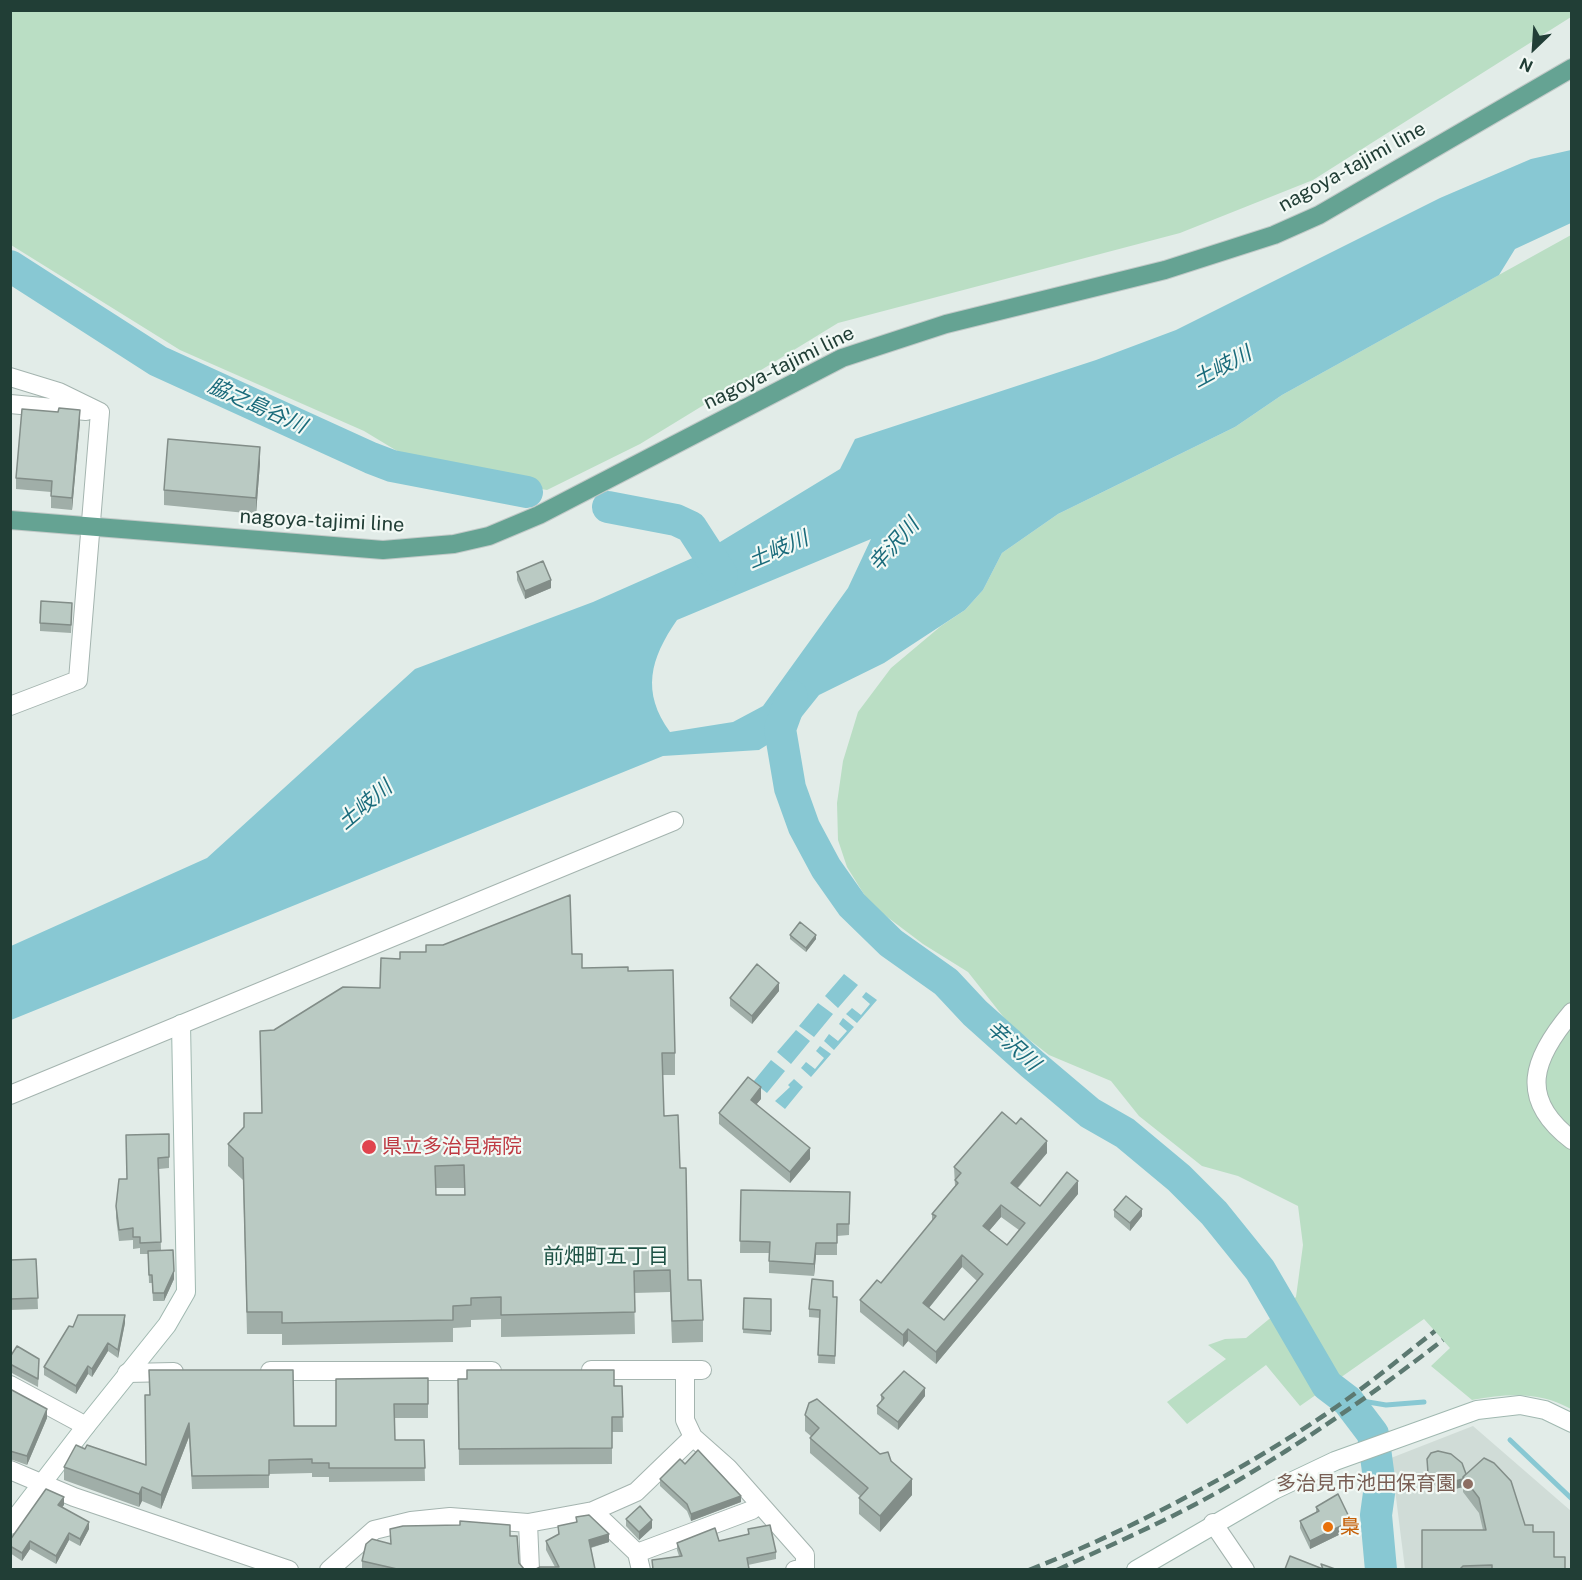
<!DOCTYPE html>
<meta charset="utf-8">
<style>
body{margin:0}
#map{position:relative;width:1582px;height:1580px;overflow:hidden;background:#e2ece8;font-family:"Public Sans",sans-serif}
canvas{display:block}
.frame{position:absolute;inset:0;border:12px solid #213e36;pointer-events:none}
.north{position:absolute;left:1504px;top:18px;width:60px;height:60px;-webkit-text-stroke:4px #f2f9f5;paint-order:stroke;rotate:205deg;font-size:16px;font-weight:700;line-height:24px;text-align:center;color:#213e36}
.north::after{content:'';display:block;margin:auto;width:21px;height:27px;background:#213e36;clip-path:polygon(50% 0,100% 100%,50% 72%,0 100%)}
</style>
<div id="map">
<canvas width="1582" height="1580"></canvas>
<div class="frame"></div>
<div class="north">N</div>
</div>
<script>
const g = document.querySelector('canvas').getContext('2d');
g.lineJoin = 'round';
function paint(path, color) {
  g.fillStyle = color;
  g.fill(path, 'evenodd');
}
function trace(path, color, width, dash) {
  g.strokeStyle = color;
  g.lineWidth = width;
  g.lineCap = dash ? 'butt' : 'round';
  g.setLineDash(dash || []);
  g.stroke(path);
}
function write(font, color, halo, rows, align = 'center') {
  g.font = font + ' "Public Sans","Noto Sans JP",sans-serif';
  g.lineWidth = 4.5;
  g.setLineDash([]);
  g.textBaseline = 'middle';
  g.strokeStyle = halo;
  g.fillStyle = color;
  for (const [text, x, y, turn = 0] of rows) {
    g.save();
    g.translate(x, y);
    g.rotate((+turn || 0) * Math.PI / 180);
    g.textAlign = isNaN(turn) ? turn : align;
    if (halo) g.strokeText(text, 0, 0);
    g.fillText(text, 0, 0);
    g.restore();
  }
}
const built = new Path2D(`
 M1473 1426 1571 1511V1569H1405L1391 1458Z`);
const green = new Path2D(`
 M1571 10V17L1313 180 1180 233 838 323 640 444 547 490 427 469 364 431 180 350 11 245V11Z
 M1571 235V1409C1538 1391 1508 1394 1472 1400L1431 1366 1450 1348 1424 1319 1300 1406 1266 1365 1187 1424 1167 1402 1226 1359 1208 1345 1225 1339 1246 1338 1296 1297 1303 1245 1298 1206 1238 1176 1202 1166 1139 1116 1111 1081 1049 1055 1009 1024 968 972 923 944 870 904 847 867 838 840 837 803 843 761 858 712 891 668 941 626 965 610 983 590 1002 553 1058 514 1235 427 1282 395Z`);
const water = new Path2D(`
 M1571 150V223L1515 249 1499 275 1282 395 1235 427 1058 514 1002 553 983 590 965 610 884 663 819 695 791 730 759 750 663 756 11 1020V946L207 858 415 669 593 602 697 556 840 469 855 439 1096 360 1176 330 1440 198 1531 159ZM871 539 848 588 763 706 733 722 670 732C641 692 650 659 677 620Z
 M844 974 858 985 838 1008 825 996Z
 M866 992 877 1000 857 1023 846 1014 852 1008 861 1015 870 1004 862 997Z
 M818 1003 833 1014 814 1037 799 1026Z
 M843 1018 854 1027 834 1050 824 1041 829 1034 838 1041 847 1031 839 1024Z
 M796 1030 810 1041 791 1064 777 1052Z
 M820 1046 831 1054 811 1077 801 1068 806 1062 815 1069 824 1058 816 1051Z
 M771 1060 785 1071 767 1093 753 1082Z
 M794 1079 803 1087 785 1109 775 1101 790 1087 788 1085Z`);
const stream = new Path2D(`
 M1348 1401 1356 1400 1386 1405 1424 1402
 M1510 1440 1572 1499`);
const river = new Path2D(`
 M10 266 158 361 371 458 392 466 527 492
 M608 507 676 520 691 527 722 575
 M792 696 780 729 790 788 804 827 826 868 852 905 891 943 946 982 975 1013 1032 1064 1090 1113 1125 1133 1179 1178 1214 1213 1260 1270 1327 1385 1348 1401 1373 1434 1380 1486 1376 1515 1381 1570`);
const street = new Path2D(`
 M10 377 59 392 100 412
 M10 404 86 411
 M10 706 78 680 100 412
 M1572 1012C1533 1058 1517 1098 1572 1140
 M10 1095 674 821
 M591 1370H702
 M685 1370V1420L693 1437 728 1468 805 1555V1568L795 1570
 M270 1371H492
 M127 1373 174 1372
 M10 1385 86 1426
 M10 1470 74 1497 289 1570
 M593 1511 637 1553 641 1570
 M528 1523 530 1570
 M1213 1523 1245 1570
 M637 1553 752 1510 759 1503
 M329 1570 374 1530 411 1521 450 1517 528 1523 593 1511 636 1492 693 1437`);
const secondary = new Path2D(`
 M10 1525 86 1426 167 1325 186 1292 181 1024
 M1136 1570 1274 1490 1335 1461 1477 1410 1520 1405 1545 1410 1572 1423`);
const primary = new Path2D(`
 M10 520 383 550 454 544 489 536 539 515 842 358 946 324 1165 270 1274 235 1319 215 1572 68`);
const rail = new Path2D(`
 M1029 1570C1126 1532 1236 1474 1323 1416 1362 1390 1398 1360 1435 1331
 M1057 1570C1113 1544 1171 1519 1225 1488 1301 1444 1373 1394 1443 1340`);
const wall = new Path2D(`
 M80 422 72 510 51 508V492L16 489V478Z
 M260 463 256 514 164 505V490Z
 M517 572 551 588 525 599 517 580Z
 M72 611 71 633 40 631V623Z
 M790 935 816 939 806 952 790 939Z
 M572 954 582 968 628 971 675 1053V1075H663L664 1116 680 1168 688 1280 703 1320V1342L672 1343 670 1292 634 1293 635 1334 501 1337V1319L471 1320V1327L453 1328V1342L282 1345V1334H247L243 1180 228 1166V1144L262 1113 260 1031 274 1030 380 988 400 959ZM436 1188H464V1195H436Z
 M779 991 752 1024 730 1006V998Z
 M761 1099 756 1104 810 1159 790 1183 719 1124V1113Z
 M169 1134V1168L159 1169 161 1250 174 1279 164 1301H153L152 1283H149L148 1254H140V1248L133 1249V1240L119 1241 116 1218V1206L126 1179Z
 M1047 1153 1018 1188 1040 1206 1078 1194 936 1364 908 1341 903 1347 860 1312V1300L881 1283 932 1221V1214L955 1186 954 1167ZM1001 1217 1019 1230 1007 1245 989 1231ZM962 1267 977 1281 944 1320 929 1308Z
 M741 1190 850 1192 849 1235 837 1236V1255H816L814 1276 769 1273V1253H740Z
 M1114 1210 1142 1216 1130 1231 1114 1217Z
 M36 1259 38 1309 10 1310V1260Z
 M833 1297H837L835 1364 818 1363 820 1318 809 1317V1309Z
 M744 1298 771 1299V1335L743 1333Z
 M125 1323 118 1358 108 1351 92 1377 88 1374 76 1394 44 1375V1367L73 1327Z
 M10 1357 39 1367 38 1387 10 1372Z
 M428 1378V1418H394L395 1440H424L425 1481 329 1482V1477H312V1473L269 1474V1488L192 1489 189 1437 161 1509 142 1501 139 1507 64 1480V1467L85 1449 146 1465 145 1395 294 1426H336Z
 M458 1379 622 1386 623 1432H612V1464L459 1465Z
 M10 1389 47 1418 27 1465 10 1459Z
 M881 1395 925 1396 898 1430 877 1414V1406L881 1401Z
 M805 1415 880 1454 891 1461 912 1495 880 1532 859 1514V1498L860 1496 810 1453V1438L812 1437 805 1431Z
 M1427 1459 1466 1474 1533 1532 1565 1569H1422L1483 1530 1479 1513 1463 1492V1487L1451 1490 1437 1487 1428 1480Z
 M685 1464 741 1502 691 1521 687 1511 660 1486V1479Z
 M64 1505 62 1507 89 1529 80 1546 69 1540 56 1564 30 1549 22 1561 10 1553V1540Z
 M1316 1507 1351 1529 1310 1549 1300 1528V1521L1316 1513Z
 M576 1517 609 1542 591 1548 595 1569 555 1567 546 1550V1541L558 1535V1526L576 1523Z
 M626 1519 652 1528 639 1540 626 1526Z
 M748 1529 776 1552V1559L748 1565 749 1569H652V1560L679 1556 677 1550V1543L719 1541 748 1534Z
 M510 1536 519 1563 524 1569H362V1561L390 1544Z`);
const shadedWall = new Path2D(`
 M80 410V422L72 510V498Z
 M260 447V463L256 514V498Z
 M551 580V588L525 599V591Z
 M816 935V939L806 952V948Z
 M779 983V991L752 1024V1016Z
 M761 1087V1099L751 1111V1100Z
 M1047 1141V1153L1011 1195V1183Z
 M810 1148V1159L790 1183V1172Z
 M1078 1181V1194L936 1364V1352Z
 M1001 1205V1217L983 1238V1226Z
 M1142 1209V1216L1130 1231V1223Z
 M816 1243V1255L814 1276V1264Z
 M962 1255V1267L923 1315V1303Z
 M174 1271V1279L164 1301V1293Z
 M125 1315V1323L118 1358V1350Z
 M908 1329V1341L903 1347V1335Z
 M108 1343V1351L92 1377V1369Z
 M88 1366V1374L76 1394V1386Z
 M925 1388V1396L898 1430V1422Z
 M47 1409V1418L27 1465V1456Z
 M189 1423V1437L161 1509V1495Z
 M912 1479V1495L880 1532V1516Z
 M1463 1479V1487L1451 1490V1482Z
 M142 1487V1501L139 1507V1494Z
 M741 1496V1502L691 1521V1514Z
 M64 1497V1505L58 1512V1505Z
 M652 1520V1528L639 1540V1532Z
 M1351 1521V1529L1310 1549V1541Z
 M89 1522V1529L80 1546V1539Z
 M69 1533V1540L56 1564V1556Z
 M609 1534V1542L589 1548V1540Z
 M30 1541V1549L22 1561V1553Z`);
const building = new Path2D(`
 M59 408 80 410 72 498 51 496 52 481 16 478 22 409 58 412Z
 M168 439 260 447 256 498 164 490Z
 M543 561 551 580 525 591 517 572Z
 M41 601 72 603 71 625 40 623Z
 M570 895 572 954H582V968L628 967V971L673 970 675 1053H662L664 1116 678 1115 680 1168H686L688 1280H701L703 1320 672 1321 670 1270 634 1271 635 1312 501 1315V1297L471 1298V1305L453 1306V1320L282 1323V1312H247L243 1158 228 1144 244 1127V1113H262L260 1031 274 1030 343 987 380 988 381 958 400 959V952H426V945H443ZM464 1165 465 1195H436L435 1166Z
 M800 922 816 935 806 948 790 935Z
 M757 964 779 983 752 1016 730 998Z
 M748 1077 761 1087 751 1100 810 1148 790 1172 719 1113Z
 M1002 1112 1016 1124 1021 1118 1047 1141 1011 1183 1040 1206 1067 1172 1078 1181 936 1352 908 1329 903 1335 860 1300 877 1280 881 1283 936 1216 932 1214 958 1183 955 1180 961 1173 954 1167ZM1001 1205 1025 1223 1007 1245 983 1226ZM962 1255 983 1274 944 1320 923 1303Z
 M169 1134V1157L158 1158 161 1242 140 1243V1237H133V1228L119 1230 116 1206 119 1179H127L126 1135Z
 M741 1190 850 1192 849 1224H837V1243H816L814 1264 769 1261 770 1242 740 1241Z
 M1126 1196 1142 1209 1130 1223 1114 1210Z
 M173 1250 174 1271 164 1293H153L152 1275H149L148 1251Z
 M36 1259 38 1298 10 1299V1260Z
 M812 1279 833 1281V1297H837L835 1356 818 1355 820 1310 809 1309Z
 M744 1298 771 1299V1331L743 1329Z
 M78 1315H125L118 1350 108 1343 92 1369 88 1366 76 1386 44 1367 69 1326 73 1327Z
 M17 1346 39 1359 38 1379 10 1364V1357Z
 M149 1370H293L294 1426H336V1379L428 1378V1404H394L395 1440H424L425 1468H329V1463H312V1459L269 1460V1475L192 1476 189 1423 161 1495 142 1487 139 1494 64 1467 76 1445 85 1449 87 1445 146 1465 145 1395H150Z
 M467 1370H614V1386H622L623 1417H612V1448L459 1449 458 1379H467Z
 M904 1371 925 1388 898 1422 877 1406 884 1398 881 1395Z
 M10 1389 47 1409 27 1456 10 1451Z
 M817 1399 880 1454 888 1452 891 1461 912 1479 880 1516 859 1498 868 1488 810 1438 819 1428 805 1415 809 1403Z
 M698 1450 741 1496 691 1514 687 1504 660 1479 680 1459 685 1464Z
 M1438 1451 1451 1454 1462 1463 1466 1474 1463 1477V1479L1451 1482 1437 1479 1428 1473 1427 1459 1431 1453Z
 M1484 1458 1494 1463 1511 1481 1525 1525H1533V1532H1554V1557H1565V1569H1492V1565L1463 1566 1460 1569H1422V1530H1486L1479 1498 1463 1477Z
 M46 1489 64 1497 58 1505 89 1522 80 1539 69 1533 56 1556 30 1541 22 1553 10 1546V1540Z
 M1338 1494 1351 1521 1310 1541 1300 1521 1319 1511 1316 1507Z
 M640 1506 652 1520 639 1532 626 1519Z
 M589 1515 609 1534 589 1540 595 1569H536L540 1567H559L546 1541 559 1534 558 1526 577 1522 576 1517Z
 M460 1521 510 1525V1536H517L519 1563 524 1569H397L362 1561 366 1544 372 1539 391 1544 390 1529 403 1526 460 1525Z
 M770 1525 776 1552 747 1558 749 1569H653L652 1560 682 1556 677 1543 715 1528 719 1541 749 1534 748 1529Z
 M1290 1556 1323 1569 1321 1564 1335 1569H1285Z`);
const markers = [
 [369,1147,8,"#e0444e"],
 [1468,1484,6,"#8d6e63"],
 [1328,1527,6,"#e8710a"]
];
const streetNames = [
 ["nagoya-tajimi line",1352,167,-29],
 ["nagoya-tajimi line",779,368,-26],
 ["nagoya-tajimi line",322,521,3]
];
const healthNames = [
 ["県立多治見病院",382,1147]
];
const educationNames = [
 ["多治見市池田保育園",1456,1484]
];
const foodNames = [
 ["梟",1340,1527]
];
const waterNames = [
 ["土岐川",1222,367,-28],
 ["脇之島谷川",257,406,24],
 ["辛沢川",894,545,-48],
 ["土岐川",778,550,-23],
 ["土岐川",365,805,-40],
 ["辛沢川",1013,1046,42]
];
const neighbourhoodNames = [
 ["前畑町五丁目",606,1257]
];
paint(built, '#d0dcd7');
paint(green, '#badec4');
paint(water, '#88c8d3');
trace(stream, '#88c8d3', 5);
trace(river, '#88c8d3', 32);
trace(street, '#a4b4af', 20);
trace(secondary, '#a0b8b0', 20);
trace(primary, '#c1c9c7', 20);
trace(street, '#fff', 18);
trace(secondary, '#fff', 18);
trace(primary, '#65a393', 18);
trace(rail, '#5c7971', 4.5, [12, 6]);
paint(wall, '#a0aea8');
paint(shadedWall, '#828d88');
paint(building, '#bacac3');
trace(building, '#828d88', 1.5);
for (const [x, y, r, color] of markers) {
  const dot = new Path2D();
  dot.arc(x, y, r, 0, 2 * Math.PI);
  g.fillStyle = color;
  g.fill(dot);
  trace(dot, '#f2f9f5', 2);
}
write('20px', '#213e36', '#f2f9f5', streetNames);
write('20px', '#be3a42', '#f2f9f5', healthNames, 'left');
write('20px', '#785e54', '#f2f9f5', educationNames, 'right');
write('20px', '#c56008', '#f2f9f5', foodNames, 'left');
write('italic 21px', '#1a6b7b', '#f2f9f5', waterNames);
write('21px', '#1d5144', '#f2f9f5', neighbourhoodNames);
</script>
